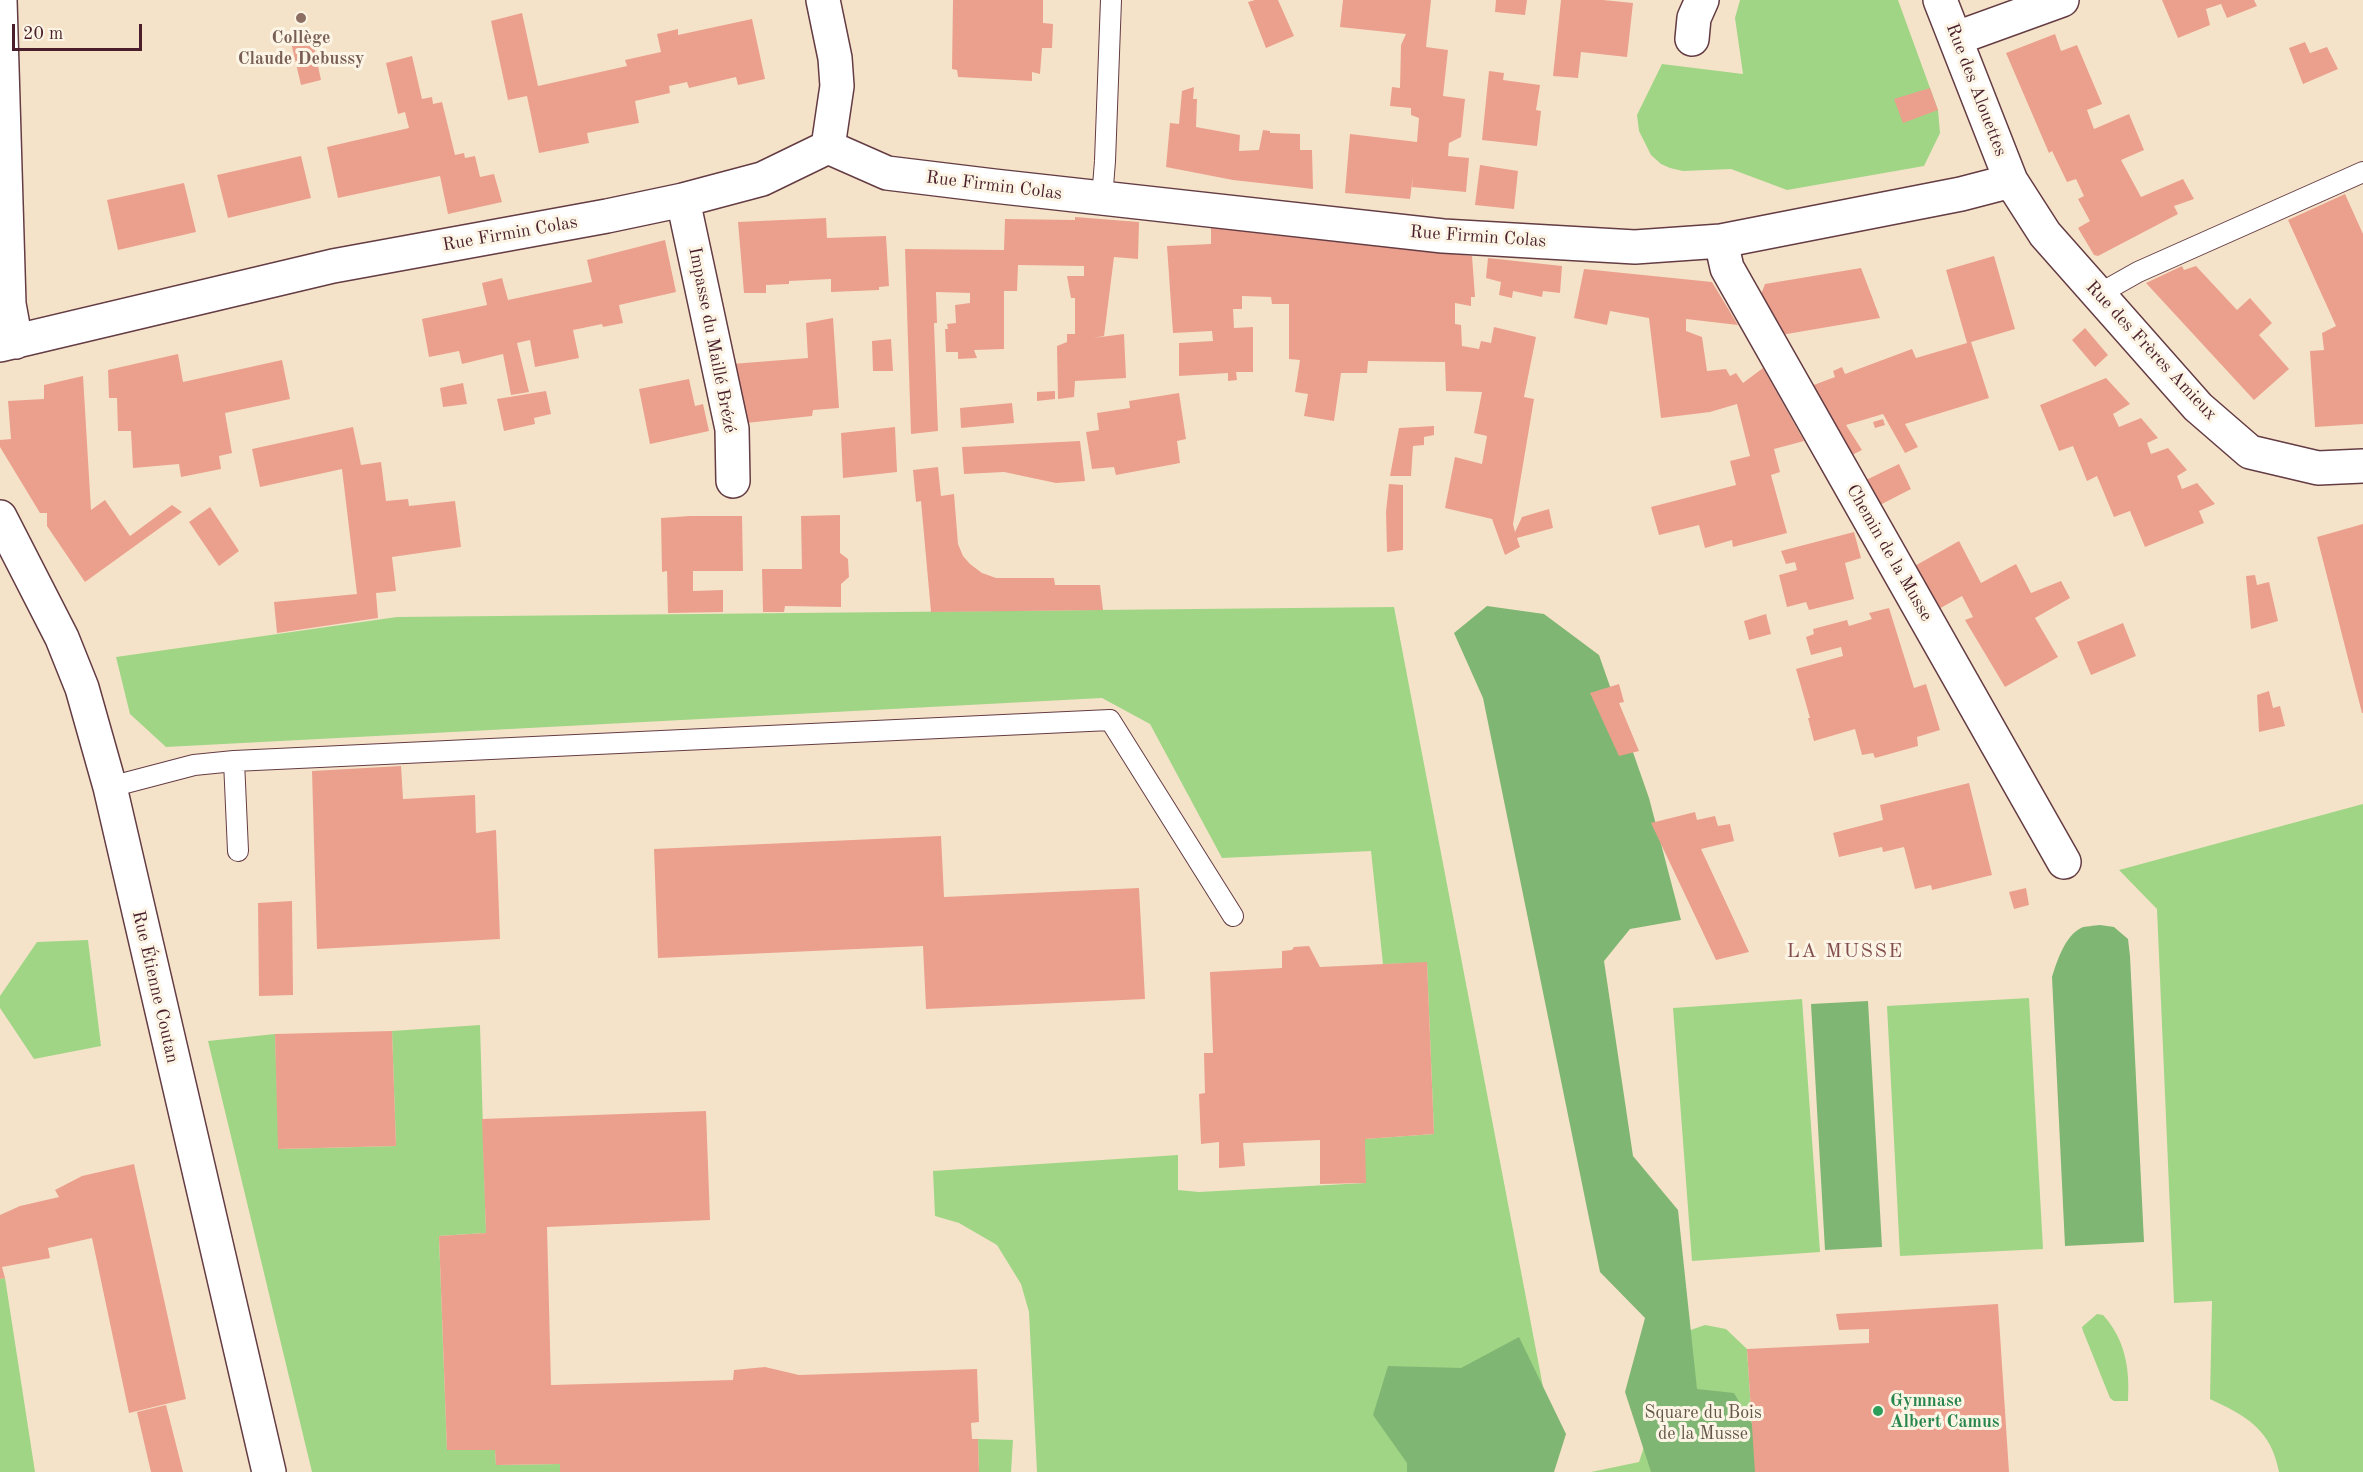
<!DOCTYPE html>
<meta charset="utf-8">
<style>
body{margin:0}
#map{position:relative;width:2363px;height:1472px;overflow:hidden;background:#f5e3c9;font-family:"Old Standard TT",serif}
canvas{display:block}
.scale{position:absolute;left:12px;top:24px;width:130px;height:27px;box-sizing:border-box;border:3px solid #4a1f2b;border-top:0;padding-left:8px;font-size:18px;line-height:21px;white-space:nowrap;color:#4a1f2b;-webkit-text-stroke:4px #fcf5e5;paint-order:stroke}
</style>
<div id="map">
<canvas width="2363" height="1472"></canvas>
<div class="scale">20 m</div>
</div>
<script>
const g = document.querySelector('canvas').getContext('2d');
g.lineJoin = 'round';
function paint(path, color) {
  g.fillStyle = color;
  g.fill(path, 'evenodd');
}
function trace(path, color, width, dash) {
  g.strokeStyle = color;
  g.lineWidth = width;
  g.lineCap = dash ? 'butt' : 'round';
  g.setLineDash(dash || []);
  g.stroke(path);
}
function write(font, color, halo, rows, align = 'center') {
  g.font = font + ' "Old Standard TT",serif';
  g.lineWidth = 6;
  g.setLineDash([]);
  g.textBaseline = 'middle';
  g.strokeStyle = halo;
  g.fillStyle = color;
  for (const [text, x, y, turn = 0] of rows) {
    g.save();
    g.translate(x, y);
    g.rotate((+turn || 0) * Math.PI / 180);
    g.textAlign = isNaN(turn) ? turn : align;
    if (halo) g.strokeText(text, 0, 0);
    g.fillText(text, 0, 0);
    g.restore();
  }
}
const green = new Path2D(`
 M1740 0H1898L1938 110 1940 133 1924 166 1787 190 1731 169 1683 171 1670 168 1661 164 1651 155 1639 131 1637 115 1662 64 1743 74 1735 18Z
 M1394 607 1553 1439 1434 1472H1037L1029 1312 1021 1284 997 1245 959 1223 935 1216 933 1171 1178 1155V1190L1199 1192 1365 1183V1139L1434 1134 1427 963 1383 964 1371 851 1222 858 1150 724 1102 698 166 747 130 714 116 657 397 617Z
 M2363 804V1472H2279C2271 1429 2246 1416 2210 1399L2212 1301 2174 1303 2157 909 2119 870Z
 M88 940 101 1046 34 1059 0 1008V996L37 942Z
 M2029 998 2043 1249 1900 1256 1887 1006Z
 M1802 999 1820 1252 1692 1261 1673 1008Z
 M480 1025 486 1233 439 1236 447 1450H495L496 1465 560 1464V1472H312L208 1041 275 1034 279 1149 396 1146 392 1031Z
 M5 1278 35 1472H0V1279Z
 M2097 1314 2103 1315C2125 1339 2130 1368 2128 1401H2114L2110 1398 2083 1331 2082 1327Z
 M1705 1325 1726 1329 1747 1349 1755 1472H1591L1639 1462 1682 1333Z
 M978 1439 1013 1440 1011 1472H979Z`);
const forest = new Path2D(`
 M1487 606 1544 614 1599 655 1649 798 1681 920 1630 929 1604 961 1633 1156 1678 1210 1697 1389 1734 1393 1764 1444 1758 1472H1651L1625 1392 1645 1318 1600 1272 1483 698 1454 633Z
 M2100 925 2114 927 2128 939 2130 956 2144 1242 2065 1246 2052 977C2057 961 2065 936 2081 928 2085 926 2094 926 2100 925Z
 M1868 1001 1882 1247 1825 1250 1811 1004Z
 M1519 1337 1566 1434 1554 1472H1407V1463L1373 1415 1388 1366 1461 1368Z`);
const building = new Path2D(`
 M953 0H1043V23L1053 24 1052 48H1042L1040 74 1032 72V81L958 77 957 70 952 69Z
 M1255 0H1278L1294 36 1266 48 1248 2Z
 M1343 0H1431L1426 47 1448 50 1443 96 1465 99 1461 137 1449 143 1448 156 1469 158 1466 192 1412 187 1413 176 1410 199 1345 193 1350 134 1417 142 1419 118 1411 115V108L1390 106 1392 87 1400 88 1401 45 1406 34 1340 27Z
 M1496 0H1527L1525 15 1495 12Z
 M1561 0H1603L1633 3 1627 57 1581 52 1578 78 1553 76Z
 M2162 0H2254L2257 6 2227 18 2221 4 2206 9 2210 25 2178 38Z
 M522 13 538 86 627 66 625 60 661 52 657 34 678 29V35L752 19 765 79 738 85 736 77 689 88 687 82 669 86 670 93 635 101 639 123 587 133 589 143 539 153 527 96 508 100 491 21Z
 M311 33 321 80 301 85 290 38Z
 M2055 34 2061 51 2077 45 2102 104 2087 110 2094 129 2129 114 2144 150 2121 160 2141 197 2183 179 2194 199 2174 206 2178 214 2098 256 2094 255 2078 228 2090 221 2078 199 2084 196 2076 179 2067 182 2052 151 2049 153 2006 53Z
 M2305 42 2310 53 2327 47 2338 69 2303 84 2289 48Z
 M412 56 422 99 432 97 433 104 442 102 455 155 464 153 465 158 475 156 480 177 494 174 502 202 448 214 440 176 338 198 327 147 409 128 405 112 398 114 386 63Z
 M1489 71 1504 73 1503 80 1540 85 1536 110 1541 111 1537 146 1482 140Z
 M1194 87 1193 99H1197L1196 127 1240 135 1239 151 1259 150 1263 130 1270 131V133L1300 134V150H1312L1313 189 1233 180 1166 167 1170 123 1179 124 1182 91Z
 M1930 88 1938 110 1903 123 1894 99Z
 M301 156 311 198 228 218 217 175Z
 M1480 165 1518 171 1514 209 1475 205Z
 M184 183 196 232 118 250 107 200Z
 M2345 194 2363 234V424L2315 427 2310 351 2324 350 2322 333 2336 326 2288 220Z
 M1075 217 1139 222 1138 259 1114 257 1104 336 1093 338 1124 334 1126 378 1075 381 1074 397 1058 399 1057 346 1067 342V334H1075V298H1071L1067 276H1084V266L1018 265 1017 291H1004V349L974 350 977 358 958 359V352H946L945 329H948L947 324 956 323 955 305 970 303V293L936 292 937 323H934L938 431 911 434 905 249 1004 250 1005 219 1075 220Z
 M826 218 827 238 886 236 889 286 879 287V290L831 292V279L789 281V284L766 285V293H744L738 222Z
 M1211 227 1472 256 1475 297H1471V306L1455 303V324L1461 325 1462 346 1479 349 1481 341 1491 343 1494 327 1536 337 1524 397 1534 399 1513 524 1515 532 1522 517 1549 509 1553 528 1517 538 1520 547 1505 555 1492 519 1445 508 1455 457 1482 464 1487 436 1474 433 1482 392 1446 391 1445 362 1368 361 1367 373H1341L1334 421 1304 416 1308 394 1295 392 1300 360 1289 359V304H1272L1271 297 1242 296V309H1233L1234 328 1253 327V372H1236L1237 380 1228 381V373L1179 376V343L1213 341 1212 331 1173 333 1167 246 1211 244Z
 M665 240 676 292 619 305 623 323 603 327 602 324 573 330 579 358 535 367 530 340 517 343 529 392 511 395 503 354 462 364 459 351 429 357 422 319 487 305 482 283 502 278 508 300 592 282 587 260Z
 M1994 256 2015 329 1971 342 1989 398 1905 424 1918 447 1905 453 1883 414 1846 425 1862 450 1850 456 1811 386 1835 377 1833 371 1842 367 1845 374 1912 349 1916 358 1967 343 1946 270Z
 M1488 258 1562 266 1560 293 1543 291 1542 297 1513 291 1512 298 1499 295 1501 282 1486 278Z
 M2182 266 2184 270 2196 266 2237 310 2250 298 2272 323 2259 335 2289 369 2254 400 2146 283Z
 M1861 268 1880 318 1781 335 1760 297 1765 284Z
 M1584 269 1712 282 1738 325 1686 319V331L1702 337 1707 371 1726 369 1730 376 1736 373 1743 383 1763 368 1804 441 1774 449 1780 472 1771 475 1787 533 1733 547 1732 540 1705 548 1699 525 1659 535 1651 507 1736 485 1730 461 1750 456 1737 404 1710 412 1661 418 1649 318 1610 311 1607 325 1574 318Z
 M833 318 839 408 813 410 812 416 746 423 732 364 808 358 806 323Z
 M2085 328 2108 355 2095 367 2072 340Z
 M891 339 893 371H873L872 341Z
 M178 354 183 382 282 360 290 399 225 413 232 453 219 456 221 469 181 477 179 464 133 468 131 431H118L117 398H109L108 370Z
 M83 376 91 510 105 500 130 536 172 505 182 512 85 582 47 526V513H40L0 447V440L11 439 8 401 44 399V385Z
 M2106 378 2130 404 2113 414 2119 427 2141 418 2158 438 2147 443 2151 454 2168 448 2187 470 2177 476 2182 489 2197 483 2215 504 2199 511 2204 523 2145 547 2130 511 2114 517 2097 476 2087 481 2073 446 2059 451 2040 405Z
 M689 379 695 406 703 404 709 431 650 444 639 389Z
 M463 383 467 404 443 407 440 388Z
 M546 391 551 414 534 418 535 424 504 431 497 399Z
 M1055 391V399L1037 401V392Z
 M1179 393 1186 439 1177 441 1180 463 1116 475 1114 467 1092 469 1086 432 1099 430 1097 413 1130 408 1129 401Z
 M1012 403 1014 423 961 428 960 408Z
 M1883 419 1885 425 1875 428 1873 422Z
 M1434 426V435L1424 437V445L1413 446 1411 476H1390L1399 428Z
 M353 427 361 465 381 462 386 501 408 499 409 506 455 501 461 547 392 557 396 591 376 593 378 618 277 633 274 602 357 594 342 469 260 487 252 449Z
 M895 427 897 472 843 478 841 433Z
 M1080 441 1085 481 1056 483 1004 472 964 474 962 447Z
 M1899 464 1911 489 1878 506 1864 481Z
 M938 467 941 496 954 494 958 544 963 556 970 564 982 573 996 578H1054L1055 585H1100L1103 610 931 612 921 501 916 502 913 470Z
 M1389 484 1403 485V550L1387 552 1386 512Z
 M210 507 239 551 219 566 189 522Z
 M840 515V553L848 559 849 577 841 584V607L785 606 784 612H763L762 569H802L801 516Z
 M690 516H742L743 571H693V591L723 590V612L668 613 667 571 662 572 661 518Z
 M2363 524V713H2362L2317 537Z
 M1854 532 1861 558 1845 563 1854 599 1809 610 1806 602 1787 607 1779 575 1797 570 1795 562 1786 564 1781 551Z
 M1959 541 1981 583 2016 564 2031 593 2061 581 2070 598 2035 618 2058 657 2005 687 1965 620 1973 617 1962 596 1937 610 1913 567Z
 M2255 575 2257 585 2269 582 2278 621 2251 629 2246 576Z
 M1889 608 1914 688 1926 684 1940 730 1917 737 1918 746 1875 758 1873 753 1862 755 1855 729 1814 741 1808 718H1810L1796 669 1843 656 1841 647 1811 655 1806 637 1814 634 1813 629 1847 620 1849 626 1872 619 1869 613Z
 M1766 614 1771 634 1749 640 1744 621Z
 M2123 623 2136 656 2091 675 2077 642Z
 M1619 684 1624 702 1619 703 1639 751 1619 756 1590 693Z
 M2269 691 2273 708 2280 706 2285 726 2259 732 2257 695Z
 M401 766 403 799 475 795 476 833 496 830 500 939 317 949 312 771Z
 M1969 783 1992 875 1932 890 1931 885 1915 889 1904 847 1883 852 1882 847 1839 857 1833 833 1883 820 1880 805Z
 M1695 812 1697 820 1715 816 1718 826 1730 824 1734 841 1701 849 1749 952 1716 960 1651 823Z
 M941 836 944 897 1139 888 1145 999 926 1009 923 946 658 958 654 849Z
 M2026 888 2029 905 2014 909 2009 892Z
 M292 901 293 995 259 996 258 903Z
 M1309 946 1320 967 1427 962 1434 1134 1365 1139 1366 1183 1320 1184V1140L1243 1143 1245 1166 1219 1168V1142L1201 1144 1199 1094 1205 1093 1204 1053H1213L1210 972 1282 968V951L1292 950 1294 947Z
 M392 1031 396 1146 278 1149 275 1034Z
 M706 1111 710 1220 547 1227 551 1385 733 1380 734 1370 765 1367 799 1375 977 1369 979 1422 971 1423 972 1439H978L979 1472H560V1464L496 1465 495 1450H447L439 1236 486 1233 482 1119Z
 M134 1164 186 1399 129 1413 92 1238 48 1248 50 1258 2 1267 5 1278 0 1279V1215L20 1206 59 1197 55 1190 82 1176Z
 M1998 1304 2009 1472H1755L1747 1349 1869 1343V1329L1839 1330 1836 1314Z
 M166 1405 183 1472H151L137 1412Z`);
const lane = new Path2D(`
 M1102 199 1105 161 1111 0
 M2099 294 2138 272 2363 172
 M234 761 238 851
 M110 787 194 765 234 761 1110 720 1233 916`);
const street = new Path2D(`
 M0 0 9 304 16 342
 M823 0 835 58 837 86 828 147
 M1940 0 2011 181 2045 234 2198 407 2250 452 2318 468 2363 466
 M1957 38 2062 0
 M1692 39 1694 18 1702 0
 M683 200 732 429 733 481
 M1721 241 1727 268 2064 862
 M0 345 333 266 607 216 683 200 762 179 828 147 887 173 994 186 1443 236 1635 247 1721 241 1961 194 2011 181
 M0 517 62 638 82 688 110 787 269 1472`);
const markers = [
 [301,18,6,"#8d6e63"],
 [1878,1411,6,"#2e9e5b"]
];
const educationNames = [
 ["Collège",301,38],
 ["Claude Debussy",301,59]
];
const streetNames = [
 ["Rue des Alouettes",1976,90,69],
 ["Rue Firmin Colas",994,186,7],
 ["Rue Firmin Colas",510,234,-10],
 ["Rue Firmin Colas",1478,237,4],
 ["Impasse du Maillé Brézé",712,340,79],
 ["Rue des Frères Amieux",2151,351,47],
 ["Chemin de la Musse",1889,553,60],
 ["Rue Étienne Coutan",155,987,77]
];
const leisureNames = [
 ["Gymnase",1890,1401],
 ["Albert Camus",1890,1422]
];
const parkNames = [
 ["Square du Bois",1703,1413],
 ["de la Musse",1703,1434]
];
const neighbourhoodNames = [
 ["LA MUSSE",1845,952]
];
paint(green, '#a0d586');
paint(forest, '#80b673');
paint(building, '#eba08d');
trace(lane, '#643c43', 22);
trace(street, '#643c43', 36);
trace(lane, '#fff', 20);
trace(street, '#fff', 33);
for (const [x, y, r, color] of markers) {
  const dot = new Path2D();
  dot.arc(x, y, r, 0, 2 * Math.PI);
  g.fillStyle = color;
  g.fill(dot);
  trace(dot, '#fcf5e5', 2);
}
write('bold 18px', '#785e54', '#fcf5e5', educationNames);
write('18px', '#4a1f2b', '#fcf5e5', streetNames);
write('bold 18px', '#27864d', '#fcf5e5', leisureNames, 'left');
write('18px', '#645646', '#fcf5e5', parkNames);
g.letterSpacing = '1.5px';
write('20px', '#824c4d', '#fcf5e5', neighbourhoodNames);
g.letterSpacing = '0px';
</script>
